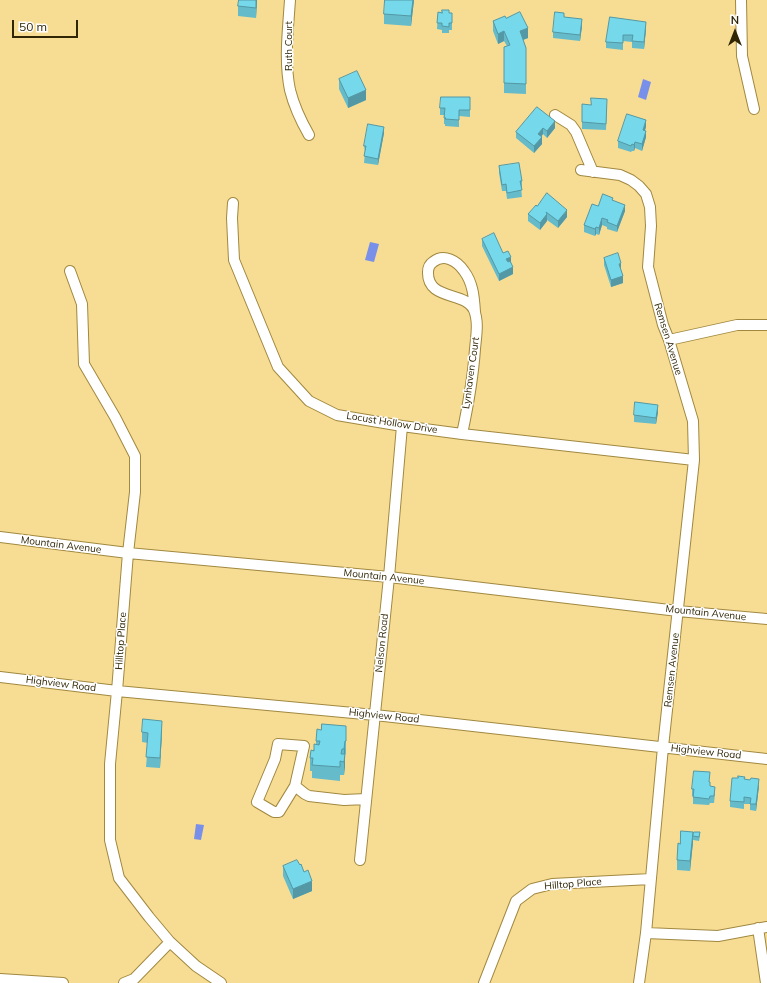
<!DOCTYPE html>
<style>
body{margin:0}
#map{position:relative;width:767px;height:983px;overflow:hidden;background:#f7dd94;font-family:Mulish,sans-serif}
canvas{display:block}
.north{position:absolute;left:715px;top:12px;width:40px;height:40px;-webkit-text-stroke:3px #fff;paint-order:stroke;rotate:0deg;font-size:11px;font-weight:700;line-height:16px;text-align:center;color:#302606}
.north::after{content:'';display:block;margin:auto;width:14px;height:18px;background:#302606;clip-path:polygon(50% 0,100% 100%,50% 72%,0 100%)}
.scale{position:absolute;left:12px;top:20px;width:66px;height:18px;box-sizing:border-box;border:2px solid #302606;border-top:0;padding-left:5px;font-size:12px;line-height:14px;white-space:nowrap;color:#302606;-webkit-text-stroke:3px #fff;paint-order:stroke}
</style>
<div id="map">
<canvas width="767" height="983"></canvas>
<div class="north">N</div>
<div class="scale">50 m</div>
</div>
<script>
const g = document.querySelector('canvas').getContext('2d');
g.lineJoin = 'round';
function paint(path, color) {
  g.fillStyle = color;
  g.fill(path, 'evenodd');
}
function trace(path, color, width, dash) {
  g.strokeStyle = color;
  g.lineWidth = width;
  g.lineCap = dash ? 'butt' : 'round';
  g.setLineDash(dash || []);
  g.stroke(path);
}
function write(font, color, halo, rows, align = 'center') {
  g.font = font + ' Mulish,sans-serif';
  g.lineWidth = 3;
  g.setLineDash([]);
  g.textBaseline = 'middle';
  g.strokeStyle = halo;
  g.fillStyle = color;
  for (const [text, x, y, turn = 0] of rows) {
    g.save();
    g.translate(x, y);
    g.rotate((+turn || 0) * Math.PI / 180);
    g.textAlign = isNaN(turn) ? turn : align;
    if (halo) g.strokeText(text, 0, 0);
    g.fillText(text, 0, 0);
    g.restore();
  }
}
const water = new Path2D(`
 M643 79 651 82 646 100 638 97Z
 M370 242 379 244 374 262 365 260Z
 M196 824 204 825 201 840 194 839Z`);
const minor = new Path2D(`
 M290 0C288 30 284 61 290 90 294 106 301 121 309 135
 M741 0 742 56 754 109
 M555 115 571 125 576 132 593 172
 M581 170 620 175 631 180 639 186 646 194 650 207 651 226 648 267 663 325 669 340 693 421 694 460 663 747 646 933 639 983
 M233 203 232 218 234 260 278 367 309 401 337 415 402 426 462 434 694 460
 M70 271 82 304 84 364 115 417 135 456V492L128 553 117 691 110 764V840L119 878 149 917 170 942 196 966 221 983
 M669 340 737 325H767
 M462 434C468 406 473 378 475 349 476 337 479 322 474 310 466 291 427 301 428 272 428 268 430 264 433 262 444 253 457 261 464 271 473 283 474 297 475 312
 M0 537 128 553 389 577 678 611 767 619
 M0 677 117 691 375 715 767 759
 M295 786 279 812H274L257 802 275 759 278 744 304 746 295 786 305 794 309 796 344 800 366 799
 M360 860 389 577 402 426
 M758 928 766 983
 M646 933 718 936 767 927
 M0 979 63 983
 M124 983 134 979 170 942
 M484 983 516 901 532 889 552 884 651 879`);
const wall = new Path2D(`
 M257 0 256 18 238 16V6Z
 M414 0 411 26 384 24V14Z
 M438 12 452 13V30H449V33H442V30L437 29Z
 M610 17 646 29 644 49 632 48V42L623 41V50L606 48V42Z
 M506 18 528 38 523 40 526 48V94L504 93V83L507 46 504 41 498 44 493 31V21Z
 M582 26 580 41 553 38V32Z
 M339 79 366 100 348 108 339 89Z
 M470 104V117L459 116V127L445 126V124H444V115H440V108Z
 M607 106 606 130 582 129V122Z
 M537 107 555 128 547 138 543 134 542 136V144L534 153 516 138V132Z
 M646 127 645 130 646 137 642 151 635 148 634 151H632L631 152 618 148V141Z
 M384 133 378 165 364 163 365 152 364 146Z
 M499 166 522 181V188H521L522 197 507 199 506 191H502L499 173Z
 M613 200 625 211 617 232 607 229V227L602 225 599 235 596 234 595 236 584 232V225L598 206Z
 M537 206 567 217 558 228 547 220V221L540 230 528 221V214Z
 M482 239 503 253 511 262 513 274 499 281 482 246Z
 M604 258 621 270 623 283 611 287 604 265Z
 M658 412 656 424 634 422V415Z
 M162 731 160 768 146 767 148 743 142 742V732Z
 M346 740V754H345V755L344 775H340V781L312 778V771H310V758L316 744V741Z
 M745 779 759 786 756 811 750 810V804H744V809L730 807V801Z
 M709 782 710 786 715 794 714 803H710L709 805 693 804V796H692V789Z
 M693 836H700L699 841 693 840Z
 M693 842 690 871 677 870V860Z
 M300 865 312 891 293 899 283 876V866Z`);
const shadedWall = new Path2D(`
 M256 0H257L256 18Z
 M413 0H414L411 26V16Z
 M582 19V26L580 41V35Z
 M646 22V29L644 49V42Z
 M528 28V38L520 41V31Z
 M504 31V41L498 44V34Z
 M366 90V100L348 108V98Z
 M646 120V127L643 136V130Z
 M555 121V128L547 138V131Z
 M384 127V133L378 165V159Z
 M543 128V134L538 140V134Z
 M646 131V137L642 151V144Z
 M542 137V144L534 153V146Z
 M635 142V148L634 151V145Z
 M625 205V211L617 232V226Z
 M567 210V217L558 228V221Z
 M547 214V221L540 230V223Z
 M602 218V225L599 235V228Z
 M596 227V234L595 236V229Z
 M511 257V264L506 266V259Z
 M621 263V270L619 264Z
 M513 267V274L499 281V274Z
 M623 276V283L611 287V280Z
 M658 405V412L656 424V418Z
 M162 721V731L160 768V758Z
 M345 741V767L344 775V749Z
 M759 779V786L756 811V804Z
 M693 832V842L690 871V861Z
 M312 881V891L293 899V889Z`);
const building = new Path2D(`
 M239 0H256V8L238 6Z
 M385 0H413L411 16 384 14Z
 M442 10H449V13H452V23H449V27L442 26V23H437L438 12 442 13Z
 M520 12 528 28 520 31 526 48V84L504 83V47L510 45 504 31 498 34 493 21 505 16 506 18Z
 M555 12 564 13V17L582 19 580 35 553 32Z
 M610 17 646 22 644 42 632 41 633 35H623V43L606 42Z
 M357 71 366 90 348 98 339 79Z
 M441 97H470V110H459V120L445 119 446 118H444L445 108H440Z
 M591 98 607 99 606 124 582 122V104L591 105Z
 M537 107 555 121 547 131 543 128 538 134 542 137 534 146 516 132Z
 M627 114 646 120 643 130 646 131 642 144 635 142 634 145 632 144 631 146 618 141Z
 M368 124 384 127 378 159 364 156 366 146H364Z
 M519 163 522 181H520L522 190 507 193 506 184 502 185 499 166Z
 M547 193 567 210 558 221 546 212 547 214 540 223 528 214 536 205 537 206Z
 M603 194 613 198 612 200 625 205 617 226 607 222 608 220 602 218 599 228 596 227 595 229 584 225 592 204 598 206Z
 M494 233 503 253 508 251 511 257 506 259 508 262 510 261 513 267 499 274 482 239Z
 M618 253 621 263 619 264 623 276 611 280 604 258Z
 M635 402 658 405 656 418 634 415Z
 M143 719 162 721 160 758 146 757 148 733 142 732Z
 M322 724 346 726V741H345L344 749H342L341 754H345L344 762 340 761V767L312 765 313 758H310L311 750 314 751V744L319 745 320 741H316L317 729 321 730Z
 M694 771 710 772 709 782H710V786L715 787 714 796H710L709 799 693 797 694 789H692Z
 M738 776 745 777 744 779 750 780 751 778 759 779 756 804H750L751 798 744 797V802L730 801 732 778H738Z
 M681 831 693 832 690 861 677 860 678 843 680 844Z
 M694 832H700L699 837 693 836Z
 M297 860 300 865 301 864 304 872 308 870 312 881 293 889 283 866Z`);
const streetNames = [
 ["Ruth Court",289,46,-90],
 ["Remsen Avenue",668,339,73],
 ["Lynhaven Court",471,373,-82],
 ["Locust Hollow Drive",392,423,9],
 ["Mountain Avenue",61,545,7],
 ["Mountain Avenue",384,577,6],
 ["Mountain Avenue",706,613,6],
 ["Hilltop Place",121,641,-86],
 ["Nelson Road",382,643,-84],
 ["Remsen Avenue",672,670,-84],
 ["Highview Road",61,684,7],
 ["Highview Road",384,716,6],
 ["Highview Road",706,752,6],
 ["Hilltop Place",573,884,-5]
];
paint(water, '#7890e9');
trace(minor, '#a18840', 12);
trace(minor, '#fff', 10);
paint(wall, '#65bbca');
paint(shadedWall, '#5398a4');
paint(building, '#76d9eb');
trace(building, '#5398a4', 1);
write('10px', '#302606', '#fff', streetNames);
</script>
